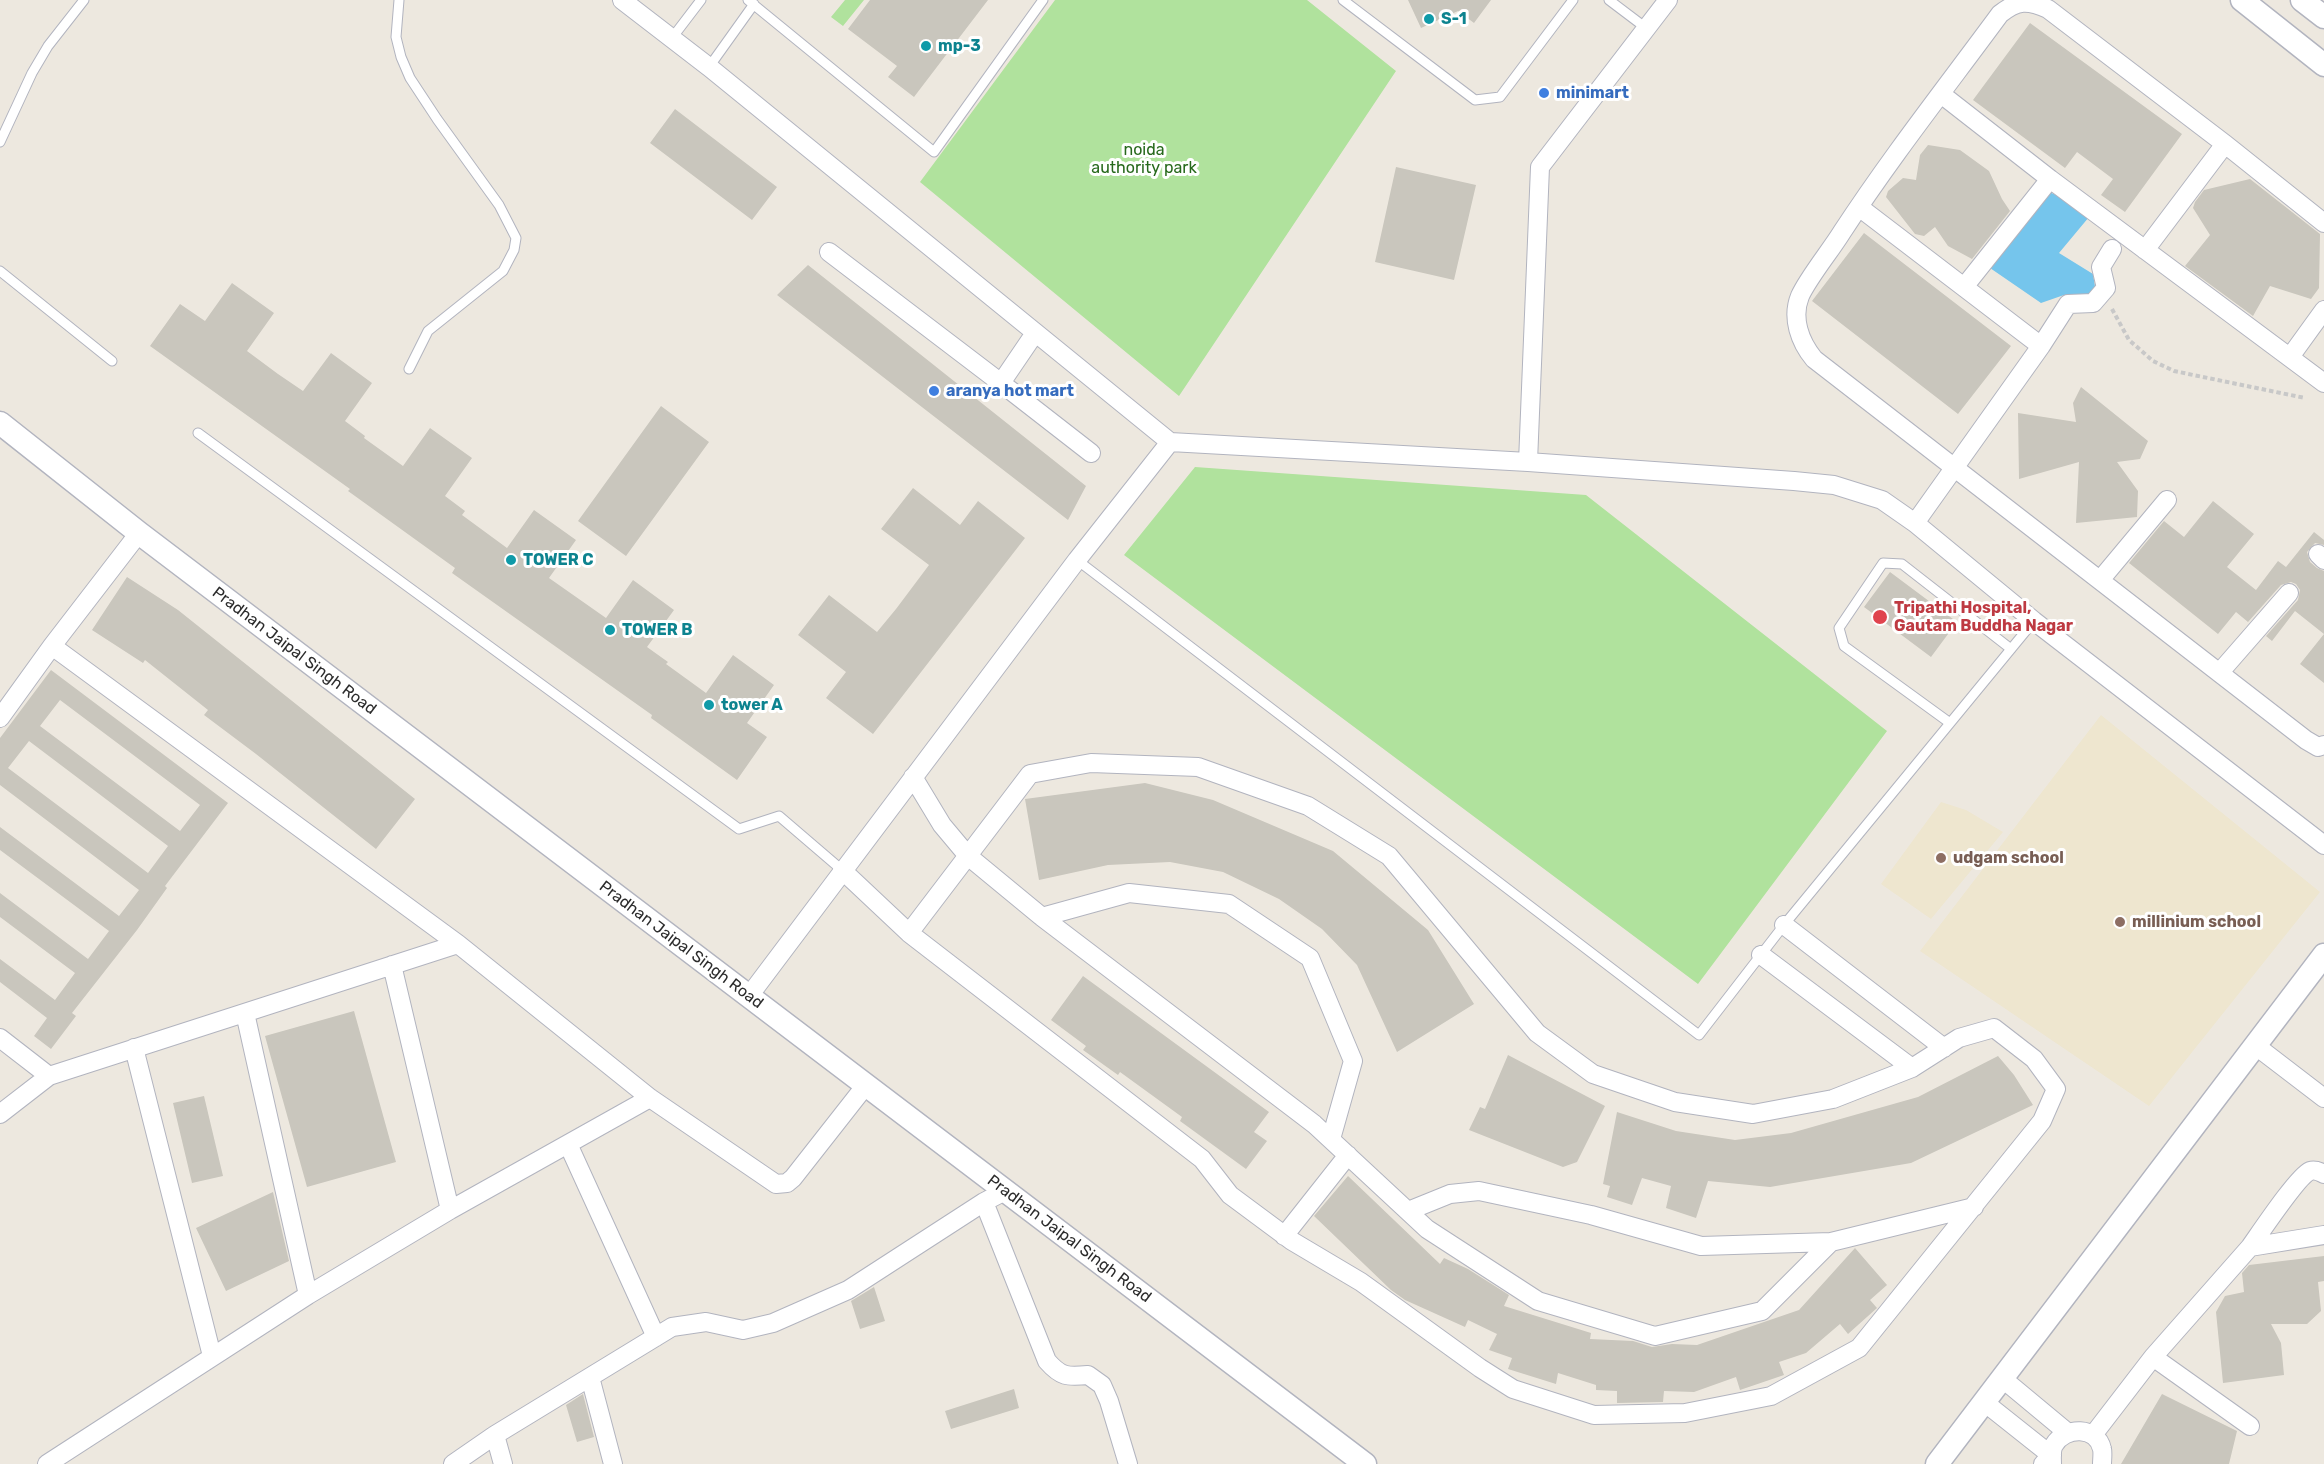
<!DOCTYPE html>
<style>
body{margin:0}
canvas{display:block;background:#ede8df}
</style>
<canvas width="2324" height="1464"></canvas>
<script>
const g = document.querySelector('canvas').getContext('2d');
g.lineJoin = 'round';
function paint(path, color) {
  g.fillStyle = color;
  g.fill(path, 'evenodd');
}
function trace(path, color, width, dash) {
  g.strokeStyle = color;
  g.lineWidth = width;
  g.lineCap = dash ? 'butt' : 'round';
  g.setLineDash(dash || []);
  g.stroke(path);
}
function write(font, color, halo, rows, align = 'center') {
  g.font = font + ' Rubik,sans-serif';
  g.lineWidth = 6;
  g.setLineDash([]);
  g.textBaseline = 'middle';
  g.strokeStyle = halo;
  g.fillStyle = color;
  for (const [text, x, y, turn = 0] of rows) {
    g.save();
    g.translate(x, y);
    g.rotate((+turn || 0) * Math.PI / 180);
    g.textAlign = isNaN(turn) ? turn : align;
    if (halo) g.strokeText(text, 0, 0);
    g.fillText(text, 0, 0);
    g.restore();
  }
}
const education = new Path2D(`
 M2101 715 2320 892 2149 1106 1920 951Z
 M1941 802 1966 810 2003 832 1931 919 1881 884Z`);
const green = new Path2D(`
 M845 0H864L843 26 831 17Z
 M1055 0H1307L1396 71 1179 396 920 182Z
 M1195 467 1586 495 1887 731 1698 984 1124 555Z`);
const water = new Path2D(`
 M2042 189 2094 211 2059 253 2093 274 2097 299 2064 295 2041 303 1990 268Z`);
const building = new Path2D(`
 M870 0H988L914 97 888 77 897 66 848 29Z
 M1408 0H1491L1474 23 1458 11 1421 28Z
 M2030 23 2182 134 2125 212 2101 195 2113 179 2077 152 2065 168 1973 100Z
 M675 109 777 187 752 220 650 143Z
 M1928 145 1960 150 1989 171 2002 199 2010 211 1972 259 1948 246 1935 227 1924 236 1915 234 1886 197 1888 191 1903 178 1916 180 1920 155Z
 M1396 167 1476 185 1454 280 1375 262Z
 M2250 179 2320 234 2319 288 2311 299 2270 286 2253 316 2185 266 2210 235 2193 208 2195 202 2204 190Z
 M1864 233 2011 346 1958 414 1812 301Z
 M808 265 1086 486 1068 520 777 295Z
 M232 283 274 313 247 351 278 374 303 391 331 353 372 383 345 421 365 436 364 438 403 466 430 428 472 458 445 496 465 511 462 515 507 548 534 510 576 540 549 578 606 618 633 580 674 610 647 647 668 662 666 664 706 693 733 655 774 685 747 723 767 737 737 780 651 718 652 715 452 573 455 568 348 491 350 489 150 346 180 304 205 321Z
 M2081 387 2148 441 2140 459 2117 462 2138 491 2137 517 2076 523 2079 462 2019 479 2018 413 2076 422 2073 403Z
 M661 406 709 442 626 556 578 521Z
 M913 488 960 525 978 501 1025 538 873 734 826 698 846 672 798 635 829 595 877 632 896 609 929 565 881 529Z
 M2213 501 2254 534 2227 567 2256 590 2278 561 2286 567 2314 532 2324 540V545L2315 543 2307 552 2310 562 2317 568 2324 571V683L2300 664 2324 634 2295 611 2272 641 2266 636 2298 600 2300 590 2296 584 2291 582 2281 585 2248 622 2236 612 2218 634 2129 563 2164 521 2184 537Z
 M1890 572 1957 622 1931 657 1864 607Z
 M127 577 178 610 415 799 376 849 256 754 204 715 208 710 145 660 143 663 92 630Z
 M51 670 228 803 165 886 167 888 137 930 72 1013 76 1016 51 1049 34 1036 47 1018 0 982V959L55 1000 75 973 0 917V893L88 959 109 931 0 850V827L119 916 139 890 0 785V738ZM60 700 200 805 180 831 40 726ZM29 741 168 846 148 873 8 768Z
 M1145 783 1213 800 1333 851 1428 930 1474 1004 1397 1052 1357 965 1322 929 1279 899 1223 872 1170 862 1108 865 1039 880 1025 799Z
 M1083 976 1269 1112 1254 1132 1267 1141 1246 1169 1180 1121 1182 1117 1120 1072 1118 1075 1083 1050 1086 1046 1051 1020Z
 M354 1011 396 1162 307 1187 265 1036Z
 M1508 1055 1605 1106 1577 1162 1563 1167 1469 1130 1480 1107 1485 1109Z
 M1998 1056 2014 1075 2033 1105 1911 1163 1770 1187 1708 1181 1696 1218 1666 1208 1671 1186 1642 1178 1632 1205 1607 1197 1610 1186 1603 1184 1617 1112 1676 1131 1735 1140 1791 1133 1918 1097Z
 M204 1096 223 1176 192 1183 173 1103Z
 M1348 1176 1440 1264 1444 1258 1468 1269 1509 1295 1504 1306 1591 1333 1590 1339 1633 1341 1652 1347 1672 1344 1697 1345 1799 1310 1855 1248 1887 1285 1870 1300 1877 1308 1848 1334 1840 1324 1806 1353 1779 1362 1784 1375 1740 1390 1736 1377 1694 1392 1664 1391 1663 1402 1617 1403V1391L1596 1390V1385L1558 1373 1556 1384 1508 1369 1512 1358 1489 1350 1497 1334 1468 1320 1465 1327 1405 1300 1391 1290 1314 1216Z
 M273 1192 289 1261 226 1291 196 1228Z
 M2324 1256V1281L2318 1282 2321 1311 2307 1324H2271L2281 1343 2284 1375 2223 1383 2216 1312 2225 1296 2244 1292 2242 1273 2249 1265Z
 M874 1287 885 1321 860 1329 851 1301Z
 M1014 1389 1019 1408 951 1429 945 1411Z
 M583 1394 594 1437 577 1442 566 1405Z
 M2162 1394 2237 1431 2229 1464H2121Z`);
const path = new Path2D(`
 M2112 309 2129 340 2153 361 2174 371 2305 398`);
const service = new Path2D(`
 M399 0 396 37 401 57 410 78 437 119 499 205 516 238 514 250 503 271 428 331 409 369
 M748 0 934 152 1043 0
 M1343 0 1475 100 1500 97 1573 0
 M1609 0 1646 28
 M672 38 701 0
 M709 67 754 4
 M0 142 32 73 48 46 84 0
 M0 271 112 361
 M198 433 739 829 779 816 842 870
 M1077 560 1699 1035 1784 925 2034 621
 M1950 723 1844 646 1839 628 1883 563 1902 564 2011 649`);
const minor = new Path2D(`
 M622 0 709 67 1170 442 1528 462 1794 481 1834 485 1882 500 1915 523 2034 621 2324 845
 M1941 94 2050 179 1964 287
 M2050 179 2324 383
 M1859 207 2041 346 1915 523
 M2324 223 2225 144 2048 9C2027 0 2018 0 2000 14 1947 86 1891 157 1842 232 1831 250 1808 278 1800 296 1791 318 1800 342 1814 359L2306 740 2318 747 2324 745
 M2145 250 2225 144
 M829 252 1001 383 1035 333
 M2041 346 2068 304 2093 303 2106 288 2101 267 2112 249
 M2290 357 2324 310
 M1001 383 1091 453
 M1528 462 1540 167 1668 0
 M2318 554 2324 560
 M2101 579 2167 500
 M52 646 458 944 650 1098 776 1184 787 1183 793 1178 866 1085
 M2220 672 2289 593
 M0 718 52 646 139 533
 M1091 763 1198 767 1308 806 1389 856 1537 1033 1593 1074 1675 1102 1753 1114 1833 1099 1912 1068 1959 1038 1994 1028 2034 1059 2056 1089 2042 1121 1859 1348 1771 1396 1685 1413 1594 1415 1513 1389 1480 1368 1361 1282 1292 1241 1230 1195 1202 1159 909 933 1030 774Z
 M913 777 942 825 968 856 1042 917 1314 1124 1427 1229 1538 1301 1655 1336 1762 1311 1831 1242 1974 1207
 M842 870 909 933
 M1042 917 1129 893 1229 904 1310 958 1353 1061 1331 1139
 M1784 925 1944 1048
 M1761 955 1912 1068
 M392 965 450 1210
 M749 996 1077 560 1170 442
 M245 1013 308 1295
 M0 1038 49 1076
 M2256 1046 2324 1098
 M134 1048 212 1356
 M0 1114 49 1076 458 944
 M568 1144 656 1337
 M2324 1174C2320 1172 2316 1169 2310 1171 2298 1176 2260 1233 2250 1247L2324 1235
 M984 1202 1047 1361C1061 1377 1067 1377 1088 1375L1102 1385 1109 1401 1128 1464
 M1408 1211 1450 1194 1479 1191 1591 1215 1701 1246 1831 1242
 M1284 1236 1348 1155
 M2153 1357 2250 1426
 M590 1377 613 1464
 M2003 1379 2068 1433
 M1984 1402 2052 1456 2043 1464
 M495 1435 503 1464
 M2093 1435 2153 1357 2250 1247
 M47 1464 308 1295 450 1210 650 1098
 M453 1464 495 1435 672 1327 706 1322 743 1330 773 1323 848 1290 984 1202 1005 1191
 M2052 1464C2052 1458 2051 1450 2054 1445 2065 1426 2097 1426 2102 1449 2103 1453 2102 1460 2102 1464`);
const tertiary = new Path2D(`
 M2242 0 2324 65
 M2302 0 2324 17
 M0 423 139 533 1365 1464
 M1937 1464 2324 955`);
const markers = [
 [1429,19,6,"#0f9aa8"],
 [926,46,6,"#0f9aa8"],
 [1544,93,6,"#3f7fe0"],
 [934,391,6,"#3f7fe0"],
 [511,560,6,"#0f9aa8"],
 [1880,617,8,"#e0444e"],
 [610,630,6,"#0f9aa8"],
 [709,705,6,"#0f9aa8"],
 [1941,858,6,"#8d6e63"],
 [2120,922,6,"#8d6e63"]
];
const cultureNames = [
 ["S-1",1441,19],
 ["mp-3",938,46],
 ["TOWER C",523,560],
 ["TOWER B",622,630],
 ["tower A",721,705]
];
const shopNames = [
 ["minimart",1556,93],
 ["aranya hot mart",946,391]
];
const parkNames = [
 ["noida",1144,150],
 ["authority park",1144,168]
];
const healthNames = [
 ["Tripathi Hospital,",1894,608],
 ["Gautam Buddha Nagar",1894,626]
];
const streetNames = [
 ["Pradhan Jaipal Singh Road",294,651,37],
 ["Pradhan Jaipal Singh Road",681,945,37],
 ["Pradhan Jaipal Singh Road",1069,1239,37]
];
const educationNames = [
 ["udgam school",1953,858],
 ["millinium school",2132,922]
];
paint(education, '#eee6cf');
paint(green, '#b0e29d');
paint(water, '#75c5ec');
paint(building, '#c9c6bd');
trace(service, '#b2b4bf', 11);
trace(minor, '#b2b4bf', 20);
trace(tertiary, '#b2b4bf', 25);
trace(path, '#c8c8c8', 4, [4.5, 3]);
trace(service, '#fff', 9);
trace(minor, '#fff', 18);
trace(tertiary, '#fff', 22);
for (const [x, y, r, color] of markers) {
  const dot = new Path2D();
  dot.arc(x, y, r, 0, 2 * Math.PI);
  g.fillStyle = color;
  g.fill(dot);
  trace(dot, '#fff', 2);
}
write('bold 16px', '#0d838f', '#fff', cultureNames, 'left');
write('bold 16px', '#366cbe', '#fff', shopNames, 'left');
write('16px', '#27691c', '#fff', parkNames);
write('bold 16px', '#be3a42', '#fff', healthNames, 'left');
write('16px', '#2c2c2c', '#fff', streetNames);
write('bold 16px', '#785e54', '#fff', educationNames, 'left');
</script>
